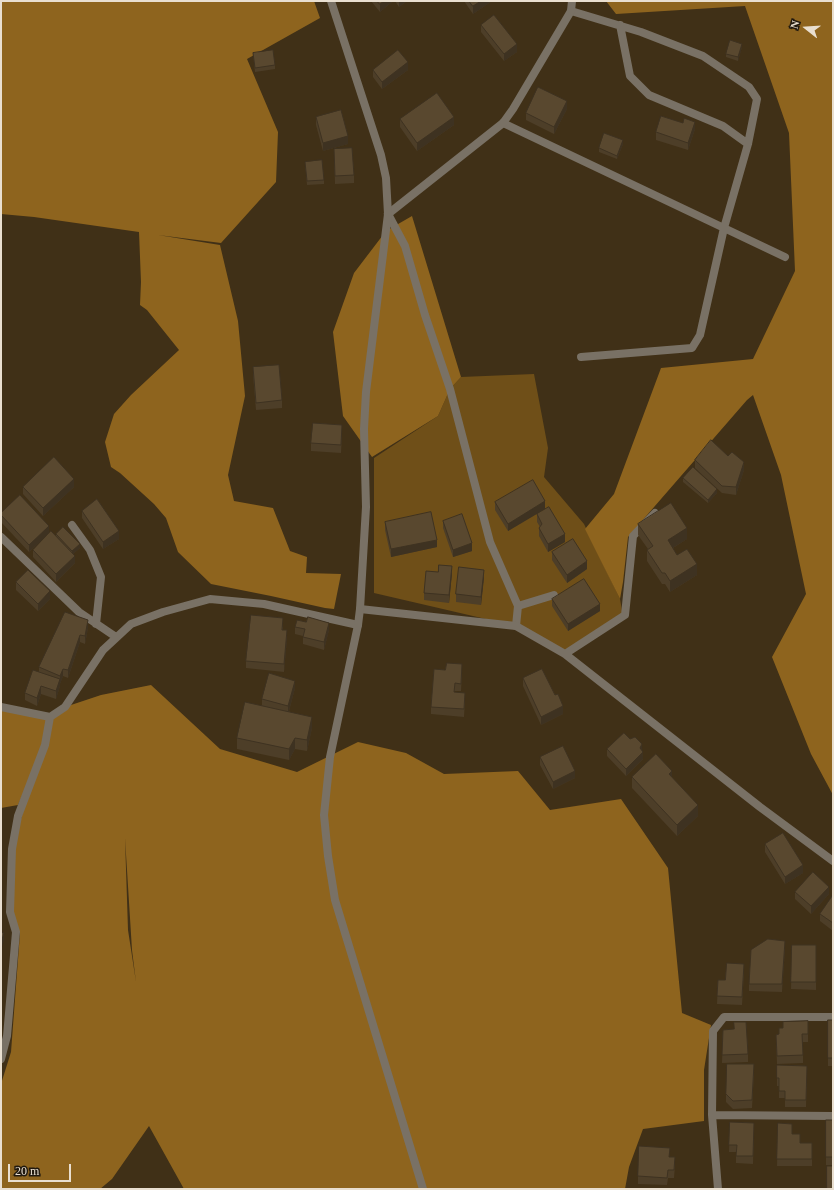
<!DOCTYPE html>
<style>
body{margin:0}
#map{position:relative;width:834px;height:1190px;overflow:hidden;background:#403017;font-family:"Times New Roman",serif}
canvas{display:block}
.frame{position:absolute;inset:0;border:2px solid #e9dfd0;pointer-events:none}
.north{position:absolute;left:786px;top:8px;width:40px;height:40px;-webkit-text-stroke:3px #21190f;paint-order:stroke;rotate:287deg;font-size:11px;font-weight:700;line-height:16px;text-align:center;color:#e9dfd0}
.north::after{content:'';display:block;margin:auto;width:14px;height:18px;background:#e9dfd0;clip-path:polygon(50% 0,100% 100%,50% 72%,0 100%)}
.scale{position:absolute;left:8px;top:1164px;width:63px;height:18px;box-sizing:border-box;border:2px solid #e9dfd0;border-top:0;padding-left:5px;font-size:12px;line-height:14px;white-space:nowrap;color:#e9dfd0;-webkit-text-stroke:3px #21190f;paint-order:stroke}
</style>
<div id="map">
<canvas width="834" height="1190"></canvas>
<div class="frame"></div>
<div class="north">N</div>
<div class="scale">20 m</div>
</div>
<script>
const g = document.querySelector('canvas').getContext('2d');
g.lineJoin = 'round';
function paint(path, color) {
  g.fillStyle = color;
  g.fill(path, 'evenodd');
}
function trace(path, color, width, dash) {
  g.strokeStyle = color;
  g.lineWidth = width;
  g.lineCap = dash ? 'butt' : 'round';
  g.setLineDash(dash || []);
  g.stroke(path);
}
const green = new Path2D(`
 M534 374 548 448 544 477 584 524 620 599 623 616 569 652 516 626 374 593V458L438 416 450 389 461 377Z`);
const forest = new Path2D(`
 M1 1H314L320 18 247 59 278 132 276 182 221 243 158 235 220 245 238 321 245 396 228 475 234 501 273 508 290 551 307 557 306 573 341 574 334 609 325 608 271 596 211 584 178 552 166 518 154 504 120 473 111 467 105 442 114 414 131 395 179 350 147 310 140 305 141 282 139 232 34 217 1 214Z
 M606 1H833V795L811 754 772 657 806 594 781 475 753 395 747 400 628 537 623 582 620 599 585 529 614 494 661 368 753 359 795 271 789 133 745 6 616 14Z
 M412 216 461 377 450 389 438 416 372 457 343 416 333 332 354 273 386 231Z
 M151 685 220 749 297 772 358 742 406 753 444 774 518 771 550 810 621 799 668 868 682 1013 711 1025 704 1070V1121L643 1129 629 1167 625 1189H184L149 1126 112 1179 100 1189H1V1084L11 1052 20 933 9 918 12 849 50 721 65 707 101 695ZM125 838 132 950 136 982 128 930Z
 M1 709 48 718 45 745 18 805 1 808Z`);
const service = new Path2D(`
 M571 11 641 32 703 56 749 87 757 99 748 144 724 228 700 335 692 348 581 357
 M620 25 630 76 649 95 723 126 748 144
 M503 123 785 257
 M388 214 405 246 425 315 450 389 490 542 518 606 516 626
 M518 606 554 595`);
const minor = new Path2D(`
 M388 214 503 123 513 109 571 11 572 1
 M72 525 90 550 101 577 96 624
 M1 537 79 612 116 637
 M360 609 516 626 565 654 760 807 833 861
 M565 654 625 615 633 536 655 513
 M1 707 50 717 65 707 103 650 131 624 163 612 210 599 264 604 358 625
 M1 1059 7 1036 16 932 10 912 12 849 18 816 45 745 50 717
 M712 1115 833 1116
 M718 1189 712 1115 713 1031 724 1017H833`);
const tertiary = new Path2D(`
 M331 1 381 155 386 178 388 214 366 392 364 429 366 507 360 609 358 625 330 757 324 815 328 856 335 900 423 1189`);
const wall = new Path2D(`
 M371 1H393L380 12Z
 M395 1H407L399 7Z
 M464 1H492L473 14Z
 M481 25 517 52 504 61 481 32Z
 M742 47 738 61 726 57V54Z
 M253 53 275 65V69L255 72Z
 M373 70H408L382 89 373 77Z
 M567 109 554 134 526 120V113Z
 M316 117 348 144 323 151 316 125Z
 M400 119 454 125 417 151 400 127Z
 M695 129 688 150 656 140V132Z
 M623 144 617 159 599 152V148Z
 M334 149 354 175V183L335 184Z
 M305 162 324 180V184L307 185Z
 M253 367 282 400V408L256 410 253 375Z
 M342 433 341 453 311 451V443Z
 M695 460 744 470 736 495 722 493 695 468Z
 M683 478 717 493 708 503 683 482Z
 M23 487H74L43 516 23 494Z
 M495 502 545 509 508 531 495 510Z
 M82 511 119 539 103 549 82 518Z
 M1 513 49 533 29 552 1 522Z
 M537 514 565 542 548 552 539 536V528L540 527 537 522Z
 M443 521 472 551 453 557 443 528Z
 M385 522 437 547 391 557 385 530Z
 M638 524 687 539 673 548 677 555 697 575 670 592 665 584H662L647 561V550L648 549 638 535Z
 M56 534 80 548 73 554 75 563 56 582 33 557V550L56 536Z
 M552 552 587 569 567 583 552 560Z
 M438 572 452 573 449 603 424 600V593Z
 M484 577 481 605 456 602V594Z
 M16 582 50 599 38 611 16 590Z
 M552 599 600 611 568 631 552 606Z
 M283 626V630L287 638 284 672 246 668V661Z
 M295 627 329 630 324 650 303 644V636L295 634Z
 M88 628 85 644 80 642 68 678 63 676 60 684V686L56 699 41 694 37 706 25 700V693L39 672V667Z
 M462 672 461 691H455L454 692 465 700 464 717 431 714V707Z
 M523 678 563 714 541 725 523 686Z
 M295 688 289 711 312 728 307 751 295 749 289 760 237 749V738L262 705V699Z
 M607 749 642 751 643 759 626 776 607 756Z
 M540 757 575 778 553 789 540 765Z
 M632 777H672L698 816 677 836 632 788Z
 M765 844 803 873 785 884 765 852Z
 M795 892 829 894 811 914 795 899Z
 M833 895V931L820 921V914Z
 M792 945H816V990L791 989Z
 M785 949 782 992 749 991V984Z
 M744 971 742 1005 717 1004 718 980H725Z
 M828 1020H833V1066H828Z
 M808 1021V1042H803V1063L777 1064 776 1035 779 1034 783 1028Z
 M723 1030 748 1054V1062L722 1063Z
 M777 1065 807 1066 806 1107H785V1098H779V1086H777Z
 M754 1071 752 1108 733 1109 726 1102V1094Z
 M826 1120H833V1165H826Z
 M730 1122 754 1123 753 1164 736 1163V1152H729Z
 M778 1123 792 1134 800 1143H812V1166H777Z
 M670 1157 675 1165 674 1178H668L667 1185 638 1184V1176Z`);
const shadedWall = new Path2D(`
 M384 1H393L380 12V4Z
 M399 1H407L399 7Z
 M481 1H492L473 14V6Z
 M517 44V52L504 61V54Z
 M742 44V47L738 61V57Z
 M408 62V70L382 89V82Z
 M567 101V109L554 134V127Z
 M454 117V125L417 151V143Z
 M695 122V129L688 150V143Z
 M348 136V144L323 151V143Z
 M623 140V144L617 159V156Z
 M744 462V470L736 495V487Z
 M74 479V487L43 516V508Z
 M717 489V493L708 503V500Z
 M545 501V509L508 531V524Z
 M49 526V533L29 552V545Z
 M687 528V539L668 551V540Z
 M119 531V539L103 549V542Z
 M565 534V542L548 552V544Z
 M437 540V547L391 557V549Z
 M472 543V551L453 557V550Z
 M80 544V548L72 555V551Z
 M75 556V563L56 582V574Z
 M587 561V569L567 583V575Z
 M697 564V575L670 592V581Z
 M452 566V573L449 603V595Z
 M484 570V577L481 605V597Z
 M50 591V599L38 611V604Z
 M600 604V611L568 631V624Z
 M88 620V628L85 644V636Z
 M329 623V630L324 650V642Z
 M287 630V638L284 672V664Z
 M80 635V642L68 678V670Z
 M63 669V676L60 684V676Z
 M60 679V686L56 699V691Z
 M295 681V688L288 714V706Z
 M41 686V694L37 706V698Z
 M563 706V714L541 725V717Z
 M312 717V728L307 751V740Z
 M295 738V749L289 760V749Z
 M642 744 643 759 626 776V769Z
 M575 771V778L553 789V782Z
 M672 771V782L669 774Z
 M698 805V816L677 836V825Z
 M803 865V873L785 884V877Z
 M829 887V894L811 914V906Z
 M4 933V940L1 950V943Z
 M785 941V949L782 992V984Z`);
const building = new Path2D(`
 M377 1H384L380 4Z
 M469 1H481L473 6Z
 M494 15 517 44 504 54 481 25Z
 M730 40 742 44 738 57 726 54Z
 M273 50 275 65 255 68 253 53Z
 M398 50 408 62 382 82 373 70Z
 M538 87 567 101 554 127 526 113Z
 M437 93 454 117 417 143 400 119Z
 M341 110 348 136 323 143 316 117Z
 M661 116 683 123 684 118 695 122 688 143 656 132Z
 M604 133 623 140 617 156 599 148Z
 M352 148 354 175 335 176 334 149Z
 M322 160 324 180 307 181 305 162Z
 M279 365 282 400 256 403 253 367Z
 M313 423 342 425 341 445 311 443Z
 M711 440 728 456 732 452 744 462 736 487 722 486 695 460Z
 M54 457 74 479 43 508 23 487Z
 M693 467 717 489 708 500 683 478Z
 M533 480 545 501 508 524 495 502Z
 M20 495 49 526 29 545 1 515V513Z
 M97 499 119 531 103 542 82 511Z
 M671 503 687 528 668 540 677 555 687 549 697 564 670 581 665 573H662L647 550 653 546 638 524Z
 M549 507 565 534 548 544 539 528 542 524 537 514Z
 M431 512 437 540 391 549 385 522Z
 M462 514 472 543 453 550 443 521Z
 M63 527 80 544 72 551 56 534Z
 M51 531 75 556 56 574 33 550Z
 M573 539 587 561 567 575 552 552Z
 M439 565 452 566 449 595 424 593 426 571 438 572Z
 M459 567 484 570 481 597 456 594Z
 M28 570 50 591 38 604 16 582Z
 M584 579 600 604 568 624 552 599Z
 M65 612 88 620 85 636 80 635 68 670 63 669 60 676 39 667Z
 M251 615 283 618 282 630H287L284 664 246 661Z
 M308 617 329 623 324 642 303 637 305 629 295 627 297 620 306 622Z
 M447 663 462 664 461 684 455 683 454 692 465 693 464 709 431 707 434 669 445 670Z
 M542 669 555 695 558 694 563 706 541 717 523 678Z
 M33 670 60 679 56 691 41 686 37 698 25 693Z
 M269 673 295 681 288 706 262 699Z
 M245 702 312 717 307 740 295 738 289 749 237 738Z
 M624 733 630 739 635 737 642 744 640 748 643 752 626 769 607 749Z
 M563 746 575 771 553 782 540 757Z
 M656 754 672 771 669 774 698 805 677 825 632 777Z
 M783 833 803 865 785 877 765 844Z
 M813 872 829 887 811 906 795 892Z
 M833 895V923L820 914Z
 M1 932 4 933 1 943Z
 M768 939 785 941 782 984H749L751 950Z
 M792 945H816V982H791Z
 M727 963 744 964 742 997 717 996 718 980H725Z
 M828 1020H833V1058H828Z
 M808 1021V1034H802L803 1055 777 1056 776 1035 779 1034V1028H783V1022Z
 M734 1022H746L748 1054 722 1055 723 1030 734 1029Z
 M727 1064H754L752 1100 733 1101 726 1094Z
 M777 1065 807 1066 806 1100H785V1091H779V1078H777Z
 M826 1120H833V1157H826Z
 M730 1122 754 1123 753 1156H736L737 1145H729Z
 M778 1123 792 1124V1134H800V1143H812V1159H777Z
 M639 1146 670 1148 669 1157H675L674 1170H668L667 1178 638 1176Z
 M827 1166H833V1189H827Z`);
paint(green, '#6f4f18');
paint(forest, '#8e641e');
trace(service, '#797165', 8);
trace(minor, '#797165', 8);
trace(tertiary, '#797165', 8);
paint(wall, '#4d3e28');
paint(shadedWall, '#3e3221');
paint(building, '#59482f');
trace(building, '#3e3221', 1);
</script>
